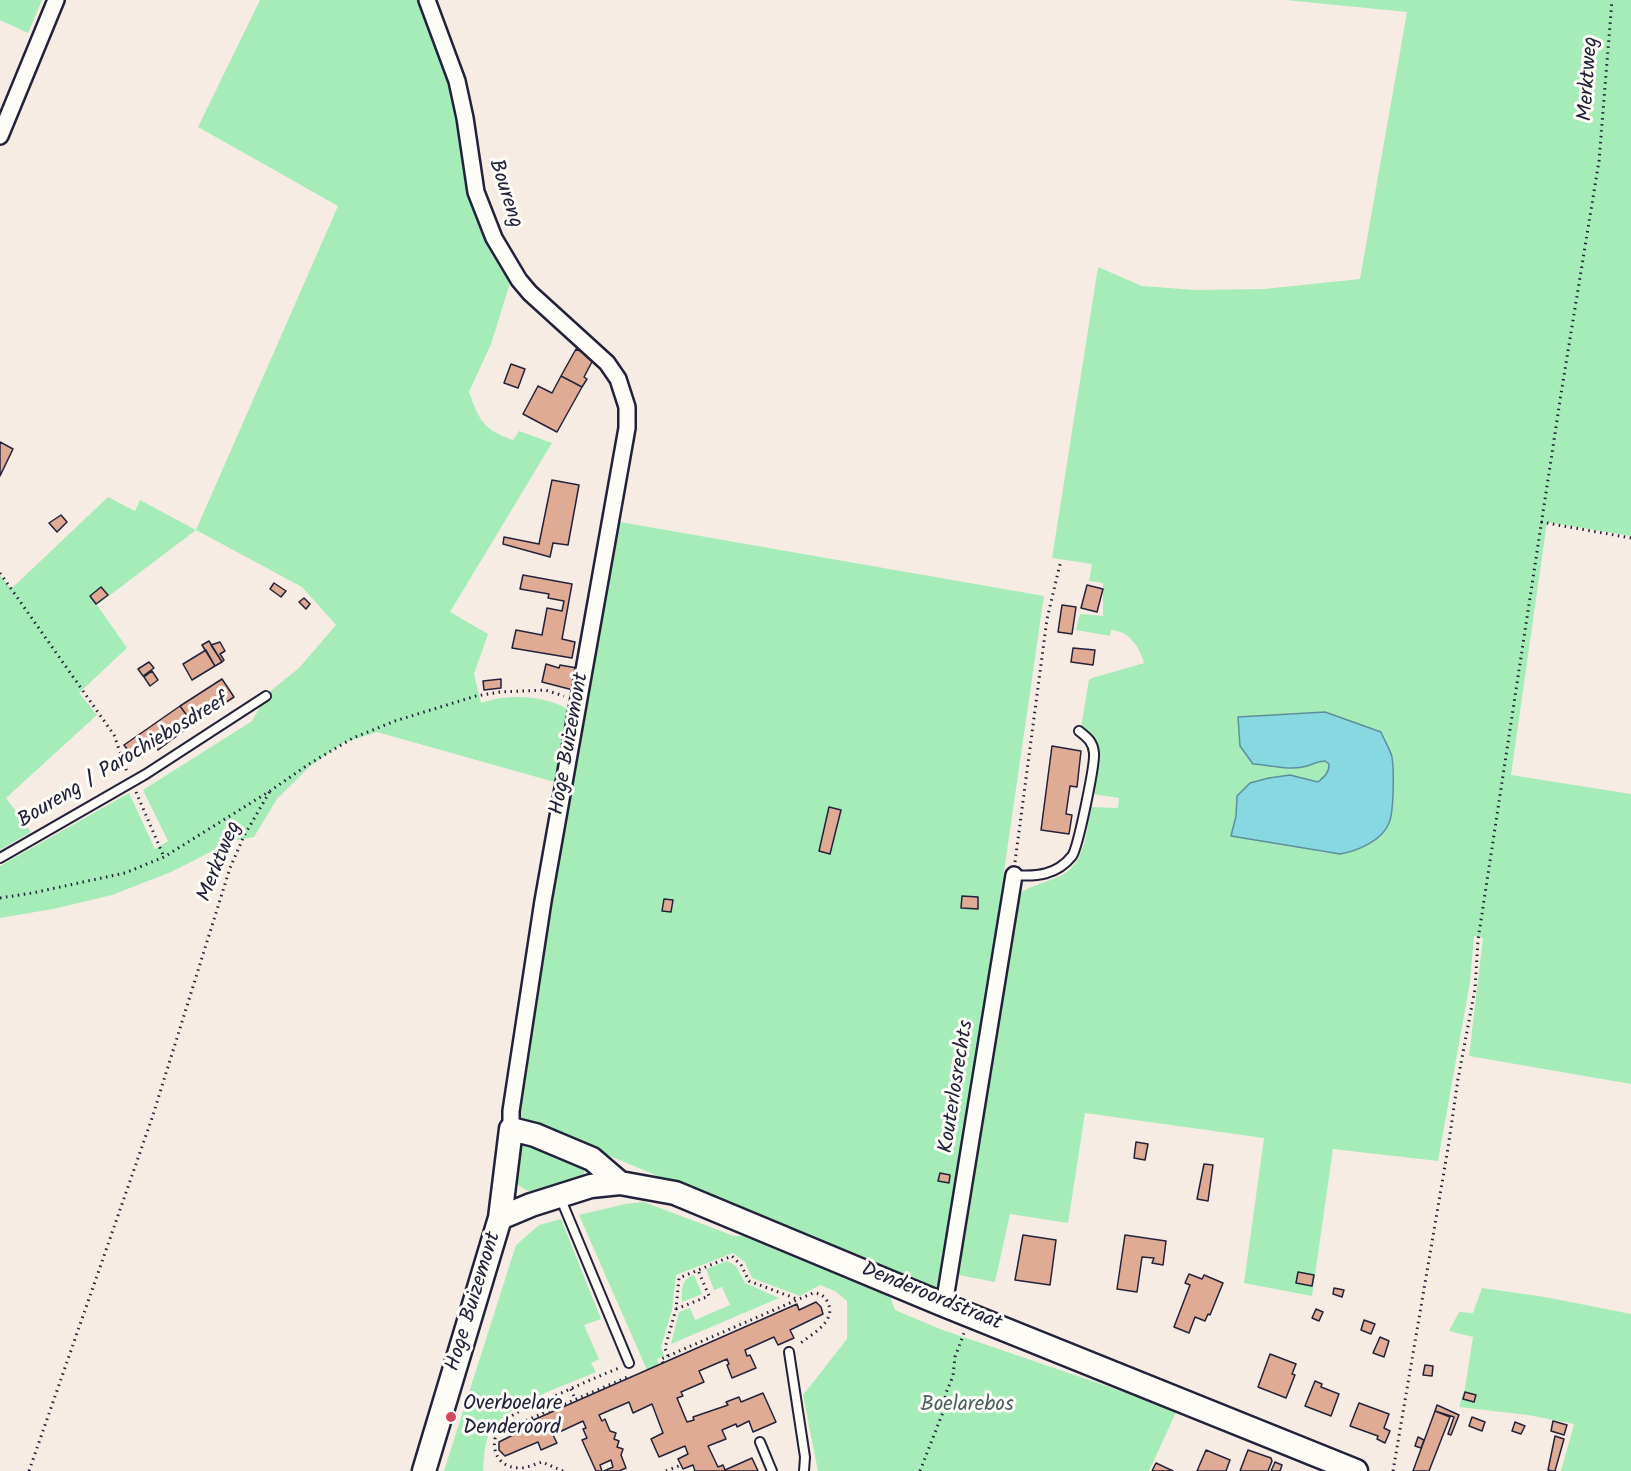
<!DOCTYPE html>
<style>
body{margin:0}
canvas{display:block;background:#f7ece3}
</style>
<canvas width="1631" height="1471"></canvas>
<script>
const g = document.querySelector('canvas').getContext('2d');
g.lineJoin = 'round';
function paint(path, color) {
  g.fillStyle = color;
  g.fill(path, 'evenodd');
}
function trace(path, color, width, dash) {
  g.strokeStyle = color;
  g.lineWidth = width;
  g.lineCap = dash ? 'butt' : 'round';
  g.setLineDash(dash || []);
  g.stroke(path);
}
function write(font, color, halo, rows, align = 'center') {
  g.font = font + ' Kalam,sans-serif';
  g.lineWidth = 6;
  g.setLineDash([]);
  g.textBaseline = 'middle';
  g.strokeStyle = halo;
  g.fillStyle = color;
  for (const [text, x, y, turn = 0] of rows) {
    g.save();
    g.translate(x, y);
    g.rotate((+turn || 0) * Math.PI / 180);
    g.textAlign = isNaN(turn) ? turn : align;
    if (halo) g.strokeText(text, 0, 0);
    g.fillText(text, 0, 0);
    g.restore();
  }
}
const green = new Path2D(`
 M0 0H42L28 33 0 20Z
 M260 0H419L441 60 452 101 463 166 473 208 485 236 501 268 511 280 491 344 469 392C479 420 483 430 513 440L519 431 552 443 450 612 488 634 474 674 481 703C507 693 549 695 572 712L558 783 377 732 343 743 309 767 277 799 254 837 232 841 171 872 112 895 53 909 0 918V866L129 793 155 849 168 841 143 790 252 721 268 693 299 668 336 625 302 587 196 530 97 605 127 648 79 693 97 715 6 798 31 832 0 850V575L11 589 108 497 135 511 140 500 196 530 338 206 198 127Z
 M1286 0H1631V536L1547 522 1511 775 1631 794V1084L1469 1056 1483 938 1474 936 1470 982 1438 1161 1333 1149 1312 1296 1244 1283 1264 1138 1085 1113 1068 1223 1010 1214 995 1282 959 1275 1015 896C1028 887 1043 883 1058 877 1085 866 1087 832 1090 807L1118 808 1119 798 1092 794C1095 779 1103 755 1096 741 1093 736 1086 732 1081 728L1089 679 1144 663C1139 646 1130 632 1111 630L1110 636 1076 630 1080 614 1103 616V583L1089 581 1092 564 1052 558 1098 267 1142 286 1196 290 1264 289 1360 279 1407 12ZM1238 717 1393 785 1389 823 1326 853 1283 843 1231 836 1236 816 1237 796 1250 783 1305 779 1318 782C1325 776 1328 773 1329 764L1325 761 1288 767 1253 764 1240 746Z
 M620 522 1044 596 969 1112 936 1291 518 1118C546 918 578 719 620 522Z
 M528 1144 585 1168 584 1174 578 1179 531 1192C527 1190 521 1188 518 1184 514 1178 515 1155 520 1149 522 1145 524 1145 528 1144Z
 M644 1202 734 1236H755L890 1296 895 1310 940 1329 1177 1410 1149 1471H818L803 1395 847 1339V1301L835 1291 820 1285 800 1296 752 1278 745 1262 733 1253 676 1275 672 1310 661 1347 664 1356 657 1359 659 1365 647 1370 579 1215 625 1204Z
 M561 1219 601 1319 584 1325 599 1359 591 1363 596 1372C565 1386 504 1404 489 1434 484 1445 484 1459 483 1471H444L516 1245 539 1225Z
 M727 1261 736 1266 745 1283 779 1298 671 1344 679 1312 690 1308 695 1320 730 1305 722 1287 714 1290 706 1269Z
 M694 1275 702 1294 682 1302C682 1290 681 1279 694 1275Z
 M1482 1288 1545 1297 1631 1314V1471H1561L1574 1424 1528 1415 1459 1407 1465 1388 1473 1337 1449 1331 1459 1312 1473 1313Z`);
const water = new Path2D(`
 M1325 712 1381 732C1384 740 1390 749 1392 757 1394 769 1394 812 1389 823 1382 841 1357 851 1340 854L1231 836 1236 816 1237 796 1250 783 1269 778 1290 775 1318 782C1325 776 1329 773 1329 764L1325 761C1317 761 1314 764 1307 766 1291 771 1269 765 1253 764L1240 746 1238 717Z`);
const building = new Path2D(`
 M576 349 594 358 584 377 587 379 582 387 561 376Z
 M511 364 525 369 518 388 504 383Z
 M561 376 582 387 557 432 523 414 538 386 552 393Z
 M0 442 13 449 0 476Z
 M552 480 579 485 568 545 553 543 550 557 503 544 504 537 539 544Z
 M61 515 67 522 57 532 49 523Z
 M523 575 572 584 562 639 575 642 572 658 512 648 516 630 542 635 547 608 562 611 564 601 548 598 549 594 520 589Z
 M274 583 286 591 281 597 270 589Z
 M1087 585 1103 589 1097 612 1081 608Z
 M101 587 108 595 96 604 90 596Z
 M304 598 310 604 306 609 299 602Z
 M1062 605 1076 607 1072 634 1058 632Z
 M209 641 222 662 215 666 202 645Z
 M220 642 225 651 220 654 224 660 222 662 211 645Z
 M1073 648 1095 650 1093 665 1071 662Z
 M206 650 215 666 192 680 183 664Z
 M149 662 154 668 143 676 138 669Z
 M546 664 559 668 560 665 577 668 573 690 542 682Z
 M152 671 158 680 150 686 144 677Z
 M222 679 234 697 193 724 180 706Z
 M501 679V688L484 690 483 681Z
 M180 706 193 724 158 750 155 745 134 758 124 745Z
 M1052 746 1081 751 1077 787 1070 786 1066 814 1072 815 1069 834 1041 830Z
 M829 807 841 810 830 854 819 851Z
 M962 896 978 897V909L961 908Z
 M664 899 673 900 671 912 662 911Z
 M1136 1142 1148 1144 1145 1160 1134 1158Z
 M1204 1164 1213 1165 1208 1201 1197 1199Z
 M940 1173 950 1175 949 1183 938 1181Z
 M1023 1235 1056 1240 1050 1285 1015 1280Z
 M1125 1235 1166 1241 1163 1265 1152 1263 1154 1258 1142 1257 1137 1292 1117 1289Z
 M1298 1272 1314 1275 1312 1286 1296 1283Z
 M1189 1274 1202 1279 1204 1275 1223 1283 1210 1315 1208 1314 1205 1321 1195 1317 1189 1333 1174 1327 1190 1285 1185 1283Z
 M1334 1288 1344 1290 1342 1297 1333 1294Z
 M816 1302 821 1307 823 1314 790 1330 794 1338 778 1345 774 1337 745 1350 747 1356 750 1355 756 1368 732 1378 727 1365 729 1364 727 1359 699 1371 704 1382 681 1392 683 1396 677 1398 687 1422 694 1420 693 1417 728 1405 726 1402 739 1397 741 1402 763 1393 776 1422 753 1432 749 1421 737 1427 736 1424 722 1430 726 1439 708 1446 718 1467 723 1465 725 1470 752 1458 758 1471H695L693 1465 683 1469 678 1459 688 1454 685 1446 659 1457 651 1439 663 1433 652 1404 633 1413 629 1402 599 1415 602 1421 605 1419 610 1431 616 1433 614 1439 619 1441 617 1447 623 1449 621 1455 626 1468 619 1471H604L613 1467 611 1460 600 1465 602 1471H596L582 1440 587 1438 583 1429 586 1428 583 1421 553 1435 557 1443 541 1450 538 1442 505 1456 499 1450V1442L515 1434 513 1429 797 1304 799 1310Z
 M1316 1309 1323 1312 1319 1321 1312 1318Z
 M1364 1320 1375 1324 1371 1334 1361 1330Z
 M1380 1337 1389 1341 1384 1357 1373 1353Z
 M1270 1354 1296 1364 1292 1374 1295 1375 1286 1398 1258 1387Z
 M1425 1365 1433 1366 1432 1376 1423 1375Z
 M1315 1381 1322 1384 1321 1387 1339 1394 1331 1416 1305 1406Z
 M1465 1392 1476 1395 1474 1402 1463 1399Z
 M1359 1403 1389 1414 1384 1428 1390 1431 1385 1443 1377 1439 1378 1436 1350 1426Z
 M1437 1405 1459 1415 1451 1435 1448 1434 1454 1417 1435 1411Z
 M1435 1411 1450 1417 1429 1471H1413Z
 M1472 1417 1485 1422 1482 1431 1469 1426Z
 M1553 1421 1567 1425 1564 1435 1551 1431Z
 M1515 1422 1525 1426 1521 1434 1512 1431Z
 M1555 1436 1564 1439 1555 1471H1552L1548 1470Z
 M1418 1437 1424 1440 1421 1448 1415 1446Z
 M1206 1450 1230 1460 1226 1471H1197Z
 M1248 1450 1271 1458 1272 1461 1268 1471H1240Z
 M1275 1462 1282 1465 1280 1471H1271Z
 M1156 1463 1173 1471H1152Z`);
const path = new Path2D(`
 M1541 522 1631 538
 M0 573 114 735 127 772
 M136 792 164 857
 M1015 862 1047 619 1061 560
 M0 898 32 893 125 873 164 857 270 791 309 764 353 738 395 721 476 696 500 692 545 690 564 696
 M676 1309 709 1296 698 1270
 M668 1356 665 1348 676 1309 679 1278 732 1256 741 1265 749 1281 797 1299
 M663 1363 661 1359 813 1293C820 1293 825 1296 828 1303 837 1322 810 1335 798 1345
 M571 1389 575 1399
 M508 1420 511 1427 630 1376
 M29 1471 152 1118 230 868 244 836 270 791
 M563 1471 542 1462C535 1464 527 1468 520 1468 492 1468 487 1438 505 1421 516 1411 532 1406 546 1400 570 1389 594 1378 619 1368
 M666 1471 681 1465
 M920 1471 943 1412 946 1393 953 1376 955 1357 964 1333
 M1393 1471 1448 1148 1458 1079 1475 989 1478 940 1561 394 1599 161 1612 0`);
const lane = new Path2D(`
 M0 858 146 774 266 696
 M1014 875C1036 877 1057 875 1072 856 1078 848 1095 765 1094 753 1093 742 1088 738 1079 731
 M560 1197 629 1363
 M789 1352 805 1457 804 1471
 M760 1442 772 1471`);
const street = new Path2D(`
 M427 0 457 81 465 118 476 192 494 238 519 280 530 293 607 363 618 379 627 407V428L543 901 511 1111V1129
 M0 136 56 0
 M944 1305 1014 875`);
const secondary = new Path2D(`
 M500 1218 531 1205 591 1186 620 1183 675 1193 944 1305 1356 1471
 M424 1471 500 1218 511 1129 535 1135 592 1159 620 1183`);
const markers = [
 [451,1417,6,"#d1495b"]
];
const streetNames = [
 ["Merktweg",1590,79,-86],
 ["Boureng",504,194,72],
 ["Hoge Buizemont",571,744,-80],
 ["Boureng / Parochiebosdreef",124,762,-31],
 ["Merktweg",221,862,-68],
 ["Kouterlosrechts",958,1087,-81],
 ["Denderoordstraat",931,1298,22],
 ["Hoge Buizemont",475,1302,-73]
];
const poiNames = [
 ["Overboelare",463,1405],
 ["Denderoord",463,1429]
];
const parkNames = [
 ["Boelarebos",967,1406]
];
paint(green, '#a5ecb9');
paint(water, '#87d8e0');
trace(water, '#5f8f9e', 1.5);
paint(building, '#e0ab94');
trace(building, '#22223b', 1.5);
trace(lane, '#22223b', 12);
trace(street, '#22223b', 20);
trace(secondary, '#22223b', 27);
trace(path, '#22223b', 3, [1.5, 4.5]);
trace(lane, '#fdfcf7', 8);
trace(street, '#fdfcf7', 15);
trace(secondary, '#fdfcf7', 22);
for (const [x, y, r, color] of markers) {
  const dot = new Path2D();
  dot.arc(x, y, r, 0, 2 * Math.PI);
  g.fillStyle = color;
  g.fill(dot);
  trace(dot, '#fdfcf7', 2);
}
write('21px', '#22223b', '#fdfcf7', streetNames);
write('21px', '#22223b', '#fdfcf7', poiNames, 'left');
write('21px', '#495f61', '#fdfcf7', parkNames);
</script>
